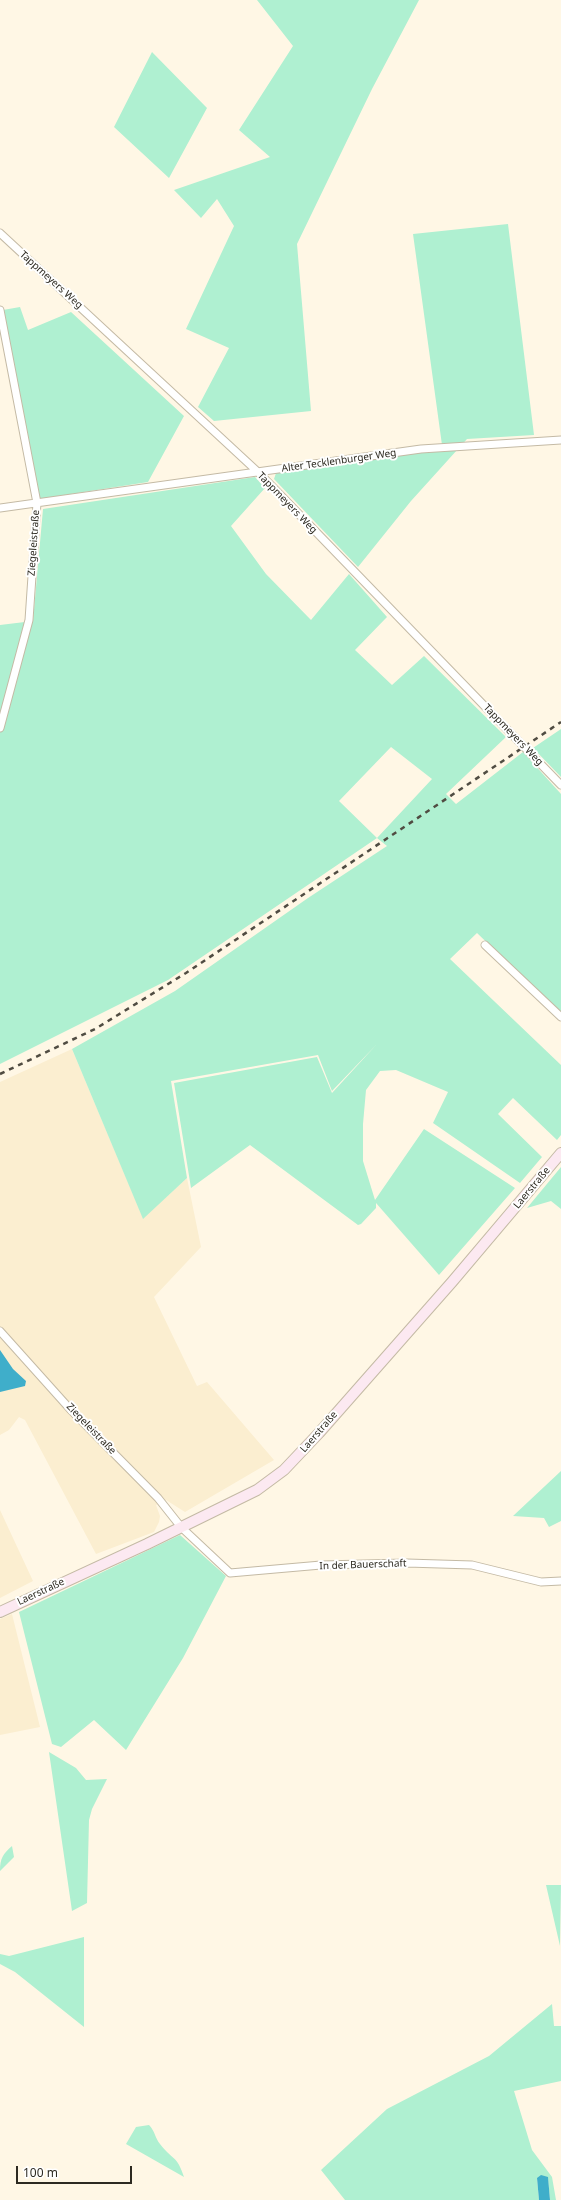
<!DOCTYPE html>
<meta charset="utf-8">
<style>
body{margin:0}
#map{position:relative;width:561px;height:2200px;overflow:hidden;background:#fff7e5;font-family:"Noto Sans",sans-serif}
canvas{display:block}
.scale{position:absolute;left:16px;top:2166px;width:116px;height:18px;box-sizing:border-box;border:2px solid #2d2a21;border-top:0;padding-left:5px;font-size:12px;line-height:14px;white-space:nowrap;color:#2d2a21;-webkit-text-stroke:3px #fff;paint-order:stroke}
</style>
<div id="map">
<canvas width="561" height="2200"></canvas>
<div class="scale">100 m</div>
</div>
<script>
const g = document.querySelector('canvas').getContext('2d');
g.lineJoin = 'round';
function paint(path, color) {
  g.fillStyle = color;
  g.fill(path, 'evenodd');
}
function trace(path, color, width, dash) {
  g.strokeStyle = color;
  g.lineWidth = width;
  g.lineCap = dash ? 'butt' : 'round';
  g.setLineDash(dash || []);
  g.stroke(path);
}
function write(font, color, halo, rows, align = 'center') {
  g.font = font + ' "Noto Sans",sans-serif';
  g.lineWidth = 4;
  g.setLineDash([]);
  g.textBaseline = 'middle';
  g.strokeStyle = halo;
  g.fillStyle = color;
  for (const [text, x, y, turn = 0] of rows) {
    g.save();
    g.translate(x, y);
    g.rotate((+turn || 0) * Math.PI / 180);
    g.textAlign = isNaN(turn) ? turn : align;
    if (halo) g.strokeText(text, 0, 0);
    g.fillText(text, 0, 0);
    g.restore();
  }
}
const built = new Path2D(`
 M72 1049 143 1218 187 1178 201 1247 154 1297 197 1386 207 1382 274 1460 185 1512 166 1500 156 1505 160 1516 159 1522 154 1532 96 1554 25 1420 19 1417 9 1430 0 1435V1082Z
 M0 1510 33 1581 0 1598Z
 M12 1614 40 1727 0 1735V1619Z`);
const green = new Path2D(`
 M257 0H419L372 89 297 244 311 411 214 421 198 407 229 348 186 329 234 226 217 199 201 218 174 190 270 157 239 130 293 46Z
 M152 52 207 108 169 178 114 127Z
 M508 224 534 435 467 439 411 501 358 567 274 479 276 473 384 458 442 445 413 234Z
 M20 307 28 330 71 312 184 416 148 482 39 499 3 310Z
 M255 477 265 488 231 526 266 574 311 620 349 574 387 617 355 650 392 685 424 656 506 737 446 794 456 804 523 752 561 794V1014L477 933 450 959 561 1065V1135L557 1140 513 1098 498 1114 542 1157 520 1183 433 1123 448 1092 396 1070 380 1071 366 1090 363 1124V1161L375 1200 424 1129 515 1188 439 1275 376 1203V1208L361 1224 358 1225 250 1145 191 1188 174 1083 317 1057 332 1093 377 1044 332 1091 318 1055 171 1081 187 1178 143 1219 72 1049 175 991 308 898 387 846 377 838 168 980 0 1064V625L33 621 43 509ZM391 747 432 779 377 838 339 801Z
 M561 729V777L533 748Z
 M561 1167V1209L551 1201 527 1208Z
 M561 1471V1521L549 1527 544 1518 513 1516Z
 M180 1535 226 1576 183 1658 126 1750 94 1720 61 1747 52 1744 19 1612Z
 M49 1752 76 1768 86 1780 107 1779 92 1809 89 1820 87 1903 72 1911Z
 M12 1846 14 1857 0 1871C0 1858 3 1854 12 1846Z
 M546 1885H561L560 1946Z
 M84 1937V2027L15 1972 0 1964V1954L9 1956Z
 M552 2004 554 2026H561V2081L514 2091 532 2150 552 2177 556 2200H550L548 2178H537L539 2200H345L321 2170 387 2109 489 2056Z
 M149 2125C155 2131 155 2138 160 2144 172 2160 177 2155 184 2177L126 2144 136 2127Z`);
const water = new Path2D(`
 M0 1350 13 1369 26 1381 25 1386 0 1392Z
 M541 2175 548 2177 550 2200H539L537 2178Z`);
const minor = new Path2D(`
 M0 233 259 473 561 785
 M0 310 37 503 29 620 0 728
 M0 508 421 449 561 440
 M485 945 561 1017
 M0 1331 70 1409 158 1498 181 1527 230 1573 321 1565 407 1563 472 1565 541 1582 561 1581`);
const secondary = new Path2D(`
 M0 1612 147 1544 257 1490 284 1470 319 1433 452 1282 561 1153`);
const rail = new Path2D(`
 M0 1074 95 1029 186 973 561 722`);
const streetNames = [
 ["Tappmeyers Weg",51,280,42],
 ["Alter Tecklenburger Weg",339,461,-8],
 ["Tappmeyers Weg",287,503,46],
 ["Ziegeleistraße",34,543,-86],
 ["Tappmeyers Weg",513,735,46],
 ["Laerstraße",532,1188,-50],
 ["Ziegeleistraße",91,1429,46],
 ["Laerstraße",319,1432,-49],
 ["In der Bauerschaft",363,1565,-2],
 ["Laerstraße",41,1592,-25]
];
paint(built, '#fbeed0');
paint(green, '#aff0d1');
paint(water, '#3faeca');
trace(minor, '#c4baa5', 9);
trace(secondary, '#c4baa5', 12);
trace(minor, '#fff', 7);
trace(secondary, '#fce9f1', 10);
trace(rail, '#504c42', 2.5, [5, 5]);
write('10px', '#2d2a21', '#fff', streetNames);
</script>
